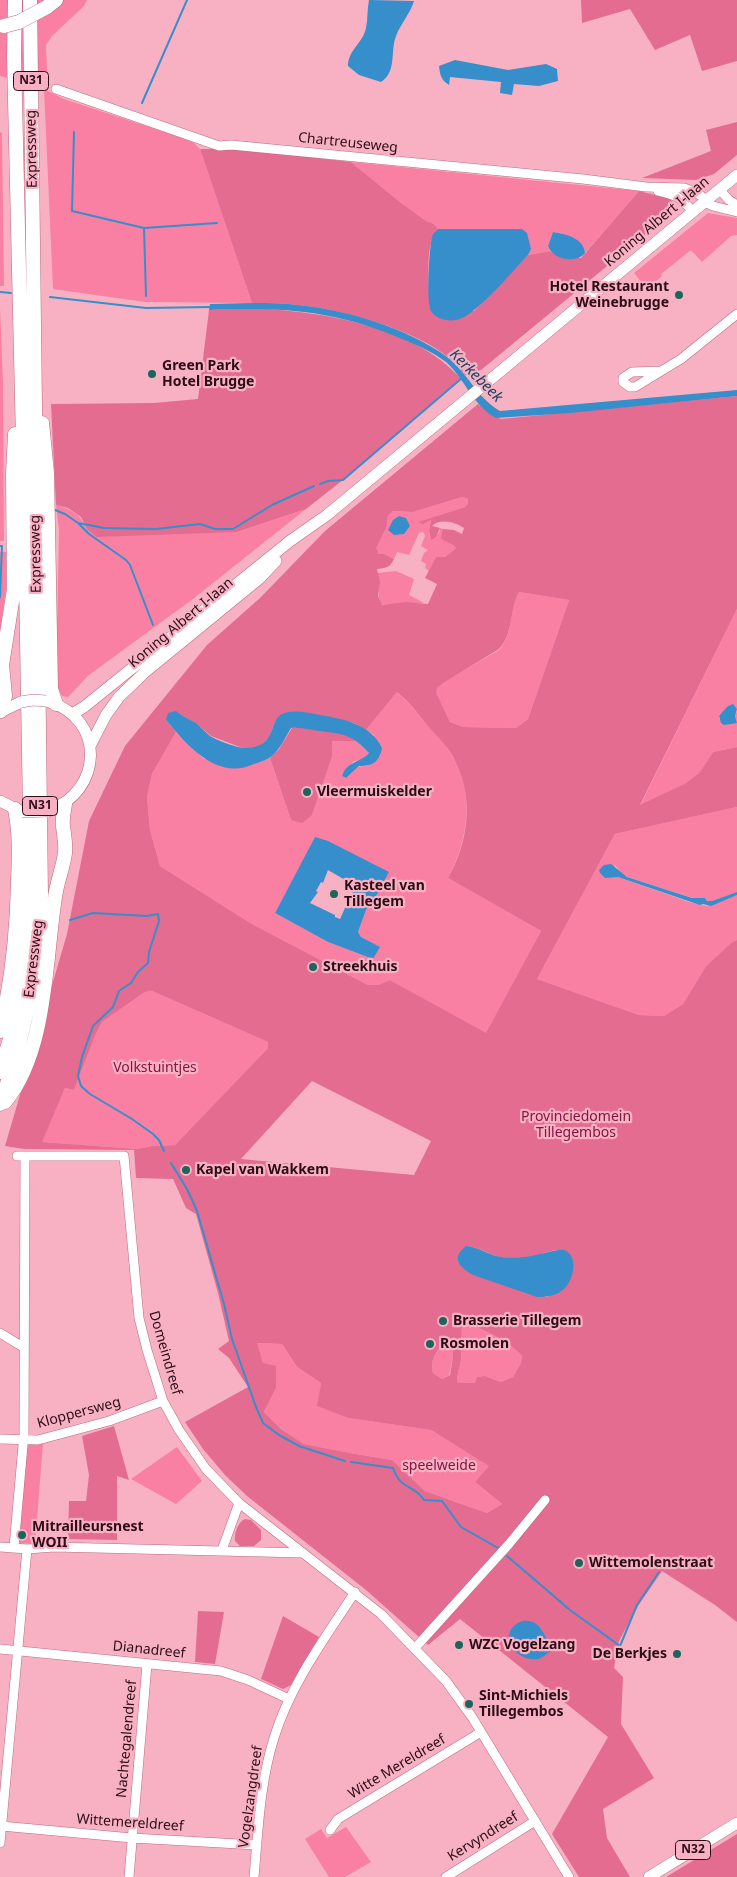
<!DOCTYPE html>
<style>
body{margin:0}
canvas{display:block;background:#f8b1c2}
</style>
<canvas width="737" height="1877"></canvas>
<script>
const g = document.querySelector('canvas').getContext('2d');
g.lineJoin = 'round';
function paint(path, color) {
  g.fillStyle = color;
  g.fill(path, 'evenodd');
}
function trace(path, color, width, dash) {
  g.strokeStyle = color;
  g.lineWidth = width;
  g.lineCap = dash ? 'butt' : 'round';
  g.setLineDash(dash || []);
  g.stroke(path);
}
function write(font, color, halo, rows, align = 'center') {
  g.font = font + ' "Noto Sans",sans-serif';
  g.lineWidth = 4.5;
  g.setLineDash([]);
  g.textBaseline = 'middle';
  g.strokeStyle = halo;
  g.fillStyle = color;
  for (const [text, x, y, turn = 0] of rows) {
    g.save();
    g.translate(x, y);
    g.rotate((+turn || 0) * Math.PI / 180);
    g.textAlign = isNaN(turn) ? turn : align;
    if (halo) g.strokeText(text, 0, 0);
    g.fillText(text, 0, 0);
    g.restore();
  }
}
const green = new Path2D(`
 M0 0H87L84 6 52 36 46 45 47 69 44 89 64 99 185 139 194 143 200 149 252 303 145 302 53 289 44 89 0 76Z
 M0 132 2 133 4 286H0Z
 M351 162 639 191 585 253C584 238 566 234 553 232L548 246 550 251 528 255 531 248 522 230 438 229 434 224 426 221 400 202Z
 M708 213 737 218V235L731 236 702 262 691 250 661 274 662 276 647 289 634 273Z
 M0 307 3 382 4 541H0Z
 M462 497 468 499V503L465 507 419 522 423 523 431 520 429 531 430 538 439 533 440 528 443 529 457 547 445 557H436L429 571 425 568 426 564 421 561 424 553 428 550 421 546 425 536 423 532 419 533 409 555 397 552 394 559 384 554H378L376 549 387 526V517L393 511 413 512Z
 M56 505C72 510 79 513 87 529L237 532 306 509 193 599 89 675 68 697 62 696 56 685 59 530Z
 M0 552H6V589L0 632Z
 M396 571 414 579 409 595 424 603C415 603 385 606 380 604 377 593 382 583 376 573Z
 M519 592 569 600 528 719 516 728 463 727 450 722 435 693 437 688 442 683 499 650C514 633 509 611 519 592Z
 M737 609V709L733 705 719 716V719L737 723 735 716 737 711V747L713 752 700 772 686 783 640 806Z
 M397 692C416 710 445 740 456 763 474 800 467 842 448 878L541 931 486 1034 390 980 378 985H368L252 924 160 866 150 830 147 797 152 774 176 732 204 759 260 762 270 758 291 820 312 815 332 757V741H357L369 753 362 760 354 761 342 775 345 778C357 772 351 766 368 766L374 735 366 730ZM315 838 375 898 366 910 358 932 361 937 379 947 373 959 328 942 275 913Z
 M737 807V892L712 901H707L705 898H693L627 877 621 873 615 865 612 877H618L689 902 707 906 737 895V940L732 942 706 966 683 1004 664 1016 639 1015 537 979 615 834Z
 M152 991 268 1042V1048L175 1145 152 1146 137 1149 41 1142 65 1088 74 1090 95 1036 102 1022 145 992Z
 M464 1315 477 1323 479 1328 493 1334 516 1349 522 1356 521 1363 513 1377 501 1382 485 1376 477 1377 475 1383H458L457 1378 461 1360 462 1319Z
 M256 1343 282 1344 297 1367 321 1383 318 1406 348 1418 431 1430 490 1466 475 1482 502 1504 487 1513 425 1491 392 1460 350 1453 304 1444 281 1429 264 1412 276 1388 263 1363Z
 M442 1344 453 1348V1357L449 1375 442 1379 433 1373C430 1360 435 1354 442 1344Z
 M28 1443H43L35 1544 20 1543 17 1538Z
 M177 1447 202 1481 176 1504 131 1479Z
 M346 1827 371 1862 345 1877H329L305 1839 321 1829 327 1838Z`);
const forest = new Path2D(`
 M581 0H737V61L702 71 690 35 655 50 630 9 582 23Z
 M737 122V155L714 174 696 180 642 178 711 151 706 130Z
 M200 149H244L351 162 400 202 426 221 434 224 438 229C424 243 429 288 430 308L474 311 528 255 550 251 556 255 581 258 639 191 671 199 673 206 669 215 481 370 465 375C460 369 455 363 449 358 416 330 341 309 298 305 283 303 267 303 252 303Z
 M254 308C321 312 414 325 461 379L343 480 306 509 237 532 97 537 87 529 81 517 68 508 56 505 51 404 154 403 198 399 209 310Z
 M737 396V609L640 805 686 783 700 772 713 752 737 747V807L615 834 537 979 639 1015 664 1016 683 1004 706 966 732 942 737 940V1622L715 1605 662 1571 638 1606 619 1641 614 1668 623 1677 621 1724 654 1778 603 1809 607 1838 630 1877H579L552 1834 608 1737 460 1619 428 1645 366 1590 247 1496 225 1475 203 1449 185 1422 248 1387 229 1358 218 1349 229 1341 218 1293 196 1214 186 1208 173 1179 136 1178 134 1150 24 1149 5 1146 67 934 89 821 125 746 207 645 260 598 325 531 478 404 492 415 501 419ZM462 497 468 499V503L465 507 418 522 423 524 431 520 429 531 431 540 436 537 440 528 432 526C440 518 455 522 464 528L462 534 454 530 443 529 441 538C445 543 454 543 456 548L445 557H436L425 578 437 584 428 604 406 602 382 605 378 596 380 582 377 569C385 568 390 568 394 559L384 554H378V550L376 549 387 526V517L393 511 413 512ZM519 592 569 600 528 719 516 728 463 727 450 722 436 693 437 688 443 683 499 649C514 633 509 611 519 592ZM397 692C409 702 419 714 428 726 438 737 450 749 456 763 474 800 468 843 448 878L541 931 486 1033 390 980 378 985H368L252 924 160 866 150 830 147 797 152 774 176 732 166 720 176 712 197 724 211 736 245 749 260 746 269 738 275 722 308 713 354 723 366 730ZM152 991 268 1042V1048L175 1145 152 1146 137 1149 42 1142 65 1088 74 1090 95 1036 102 1022 145 992ZM312 1081 431 1141 414 1175 241 1159ZM466 1246C476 1247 484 1251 493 1255 504 1259 516 1258 528 1257 541 1256 557 1245 569 1253L562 1291 546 1297ZM464 1315 477 1323 479 1328C495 1335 511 1343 522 1356L521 1363 513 1377 501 1382 485 1376 477 1377 475 1383H458L457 1378 461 1360 462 1319ZM257 1343 282 1344 297 1367 321 1383 317 1406 348 1418 431 1430 489 1466 475 1482 502 1504 487 1513 425 1491 392 1460 350 1453 304 1444 281 1429 264 1412 276 1388V1366L263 1363ZM442 1344 453 1348V1357L450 1375 442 1379 433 1373C430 1360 435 1354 442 1344Z
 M302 727 343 733 357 741H332V757L312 815 302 823 291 820 270 758 279 749 292 728Z
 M114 1426 129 1480 117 1476V1540L68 1539 69 1501H86L89 1475 82 1436Z
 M245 1519 251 1520 261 1530V1540L254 1546H240L235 1541C234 1533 238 1522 245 1519Z
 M198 1611 224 1612 215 1664 195 1662Z
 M283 1616 319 1637 291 1685 283 1689 261 1679Z
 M737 1833V1877H666L737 1834Z`);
const water = new Path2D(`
 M369 0 414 1C410 14 401 23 396 36 390 51 397 72 381 82L359 75 348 66C348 50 363 43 366 28 368 19 367 9 369 0Z
 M455 60 508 70 546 64 557 69 558 81 539 86 514 84 512 95 500 93 501 82 450 77 449 85C441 80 440 75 439 66Z
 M438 229H522L527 233 531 249 528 255C513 271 480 310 462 318 453 323 436 320 431 311 426 302 429 244 433 234 435 232 437 230 438 229Z
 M553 232C566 234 584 238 585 253 576 264 553 260 548 246Z
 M252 303C267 303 282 303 298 305 344 309 410 329 447 357 467 372 478 399 500 411L737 390V396L570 413 496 418C473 406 465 379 446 362 433 352 417 345 402 339 335 310 281 307 209 310L210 304Z
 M399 516 406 518 410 526 404 534 394 535 388 530 393 520Z
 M733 704 737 709 735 716 737 723 724 725 721 723 719 716 728 706Z
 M176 711C182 716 189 719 196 723 201 727 205 732 210 736 216 740 240 749 246 748 278 747 268 721 282 714 294 709 308 713 320 715 343 719 371 724 382 748 379 762 373 766 359 766L346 778 342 776C347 761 360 763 369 753 352 734 343 734 319 731 310 730 302 727 291 728 285 738 280 749 272 756 267 760 260 762 254 764 217 781 188 746 166 720L168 713Z
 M315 837 328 841 389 872 375 898 366 910 358 932 361 937 380 947 373 959 328 942 275 913ZM328 870 352 884 353 883 358 886 355 891 354 890 351 895 353 897 351 900 349 899 340 919 335 917V915L310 903 318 892 316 891 321 882 323 883Z
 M611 864 627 877 692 898H705L707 901H712L737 892V895L711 906 703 904 700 905 618 877 605 878 600 873 599 870 604 865Z
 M466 1246C477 1247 486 1253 496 1256 504 1258 514 1258 523 1257 533 1257 558 1248 564 1250 580 1256 573 1282 563 1290 556 1296 546 1297 537 1297L473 1275C460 1267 450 1259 466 1246Z
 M523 1621C542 1619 542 1636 553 1647L551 1651C547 1653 543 1658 538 1659 514 1663 495 1630 523 1621Z`);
const stream = new Path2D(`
 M142 103 187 0
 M74 132 72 211 144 228 217 223
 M144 228 146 296
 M0 292 11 293
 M50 297 146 308 211 307
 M320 484 328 481 343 480 462 378
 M55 510 65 514 78 523 104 528 156 529 200 524 215 529H233L272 505 314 486
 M78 523 89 534 126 560 130 565 153 625
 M0 546H2L0 597
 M70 920 93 913 147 916 158 914 159 921 149 952 148 963 138 972 131 983 119 991 113 1007 93 1026 82 1057 78 1076 81 1086 90 1094 132 1119 153 1134 159 1140 164 1151
 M171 1163 187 1189 197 1211 224 1304 232 1339 256 1407 263 1423 279 1435 301 1447
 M302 1447 345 1461
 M351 1462 393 1468C401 1491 414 1484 424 1500L442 1501 461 1527 498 1548
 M507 1556 570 1610 620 1646 637 1605 659 1572`);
const minor = new Path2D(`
 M56 89 219 146 231 145 583 179 646 187 684 188 695 192 707 200
 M720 190 729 200 737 205
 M658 191C676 195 681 197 693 212
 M705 202 713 206 737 212
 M661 371 632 372 623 378V382L630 387H635L681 359 737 314
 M17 1156H124L139 1318 147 1350 163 1401 179 1430 206 1469 239 1503 381 1614 446 1681 472 1717 569 1877
 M0 1333 23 1347
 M0 1439 38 1440 109 1421 163 1401
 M0 1547 27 1549 54 1547 303 1553
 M14 1547 24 1434 25 1156
 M222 1550 239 1503
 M415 1648 509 1544 545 1500
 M0 1649 221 1671 248 1680 289 1699
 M1 1826 132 1838 257 1845
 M330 1830 338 1819 481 1732
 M0 1843 27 1549
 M129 1877 147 1664
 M254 1877C258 1832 260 1782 274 1738 290 1685 325 1638 355 1592
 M446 1877 535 1821`);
const major = new Path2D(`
 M0 712 21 702
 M72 714 84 707 290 541 327 515 737 175
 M90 746 106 715 119 697 145 672 260 578 276 561
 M0 801 22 812
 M48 811C103 792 106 719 49 702
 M649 1877 737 1823`);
const highway = new Path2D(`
 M47 7 56 0
 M42 423 47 473 51 689 56 704
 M1 711 5 696 2 665 14 589 13 475 15 434
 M0 1031C12 982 17 933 18 882 19 858 20 834 15 809
 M0 1072 12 1032 24 970 31 868 25 525 14 57 15 0
 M5 1102C47 1051 45 961 55 897 57 882 63 868 65 853 66 844 64 835 63 826 62 819 64 811 65 804
 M0 1104C26 1033 37 970 41 895L30 0`);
const majorBridge = new Path2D(`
 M21 702 33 700 46 701
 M22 812 48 811`);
const highwayBridge = new Path2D(`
 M4 26 19 22 47 7`);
const markers = [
 [679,295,5,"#1c655c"],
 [152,374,5,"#1c655c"],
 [307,792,5,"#1c655c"],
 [334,894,5,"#1c655c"],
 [313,967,5,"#1c655c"],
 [186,1170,5,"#1c655c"],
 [443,1321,5,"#1c655c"],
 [430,1344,5,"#1c655c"],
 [22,1535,5,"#1c655c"],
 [579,1563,5,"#1c655c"],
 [459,1645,5,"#1c655c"],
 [677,1654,5,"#1c655c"],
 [469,1704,5,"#1c655c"]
];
const shields = [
 [31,81,35],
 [40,806,35],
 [693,1850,35]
];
const shieldNames = [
 ["N31",31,81],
 ["N31",40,806],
 ["N32",693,1850]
];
const streetNames = [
 ["Chartreuseweg",348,143,6],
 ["Expressweg",32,149,-91],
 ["Koning Albert I-laan",657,222,-40],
 ["Expressweg",36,554,-91],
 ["Koning Albert I-laan",181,623,-40],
 ["Expressweg",34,959,-83],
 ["Domeindreef",165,1353,74],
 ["Kloppersweg",79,1413,-15],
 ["Dianadreef",149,1650,6],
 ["Nachtegalendreef",127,1739,-85],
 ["Witte Mereldreef",397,1767,-31],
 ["Vogelzangdreef",251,1797,-82],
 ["Wittemereldreef",130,1823,4],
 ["Kervyndreef",483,1837,-32]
];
const poiNames = [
 ["Hotel Restaurant",669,287,"right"],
 ["Weinebrugge",669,303,"right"],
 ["Green Park",162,366],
 ["Hotel Brugge",162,382],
 ["Vleermuiskelder",317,792],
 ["Kasteel van",344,886],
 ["Tillegem",344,902],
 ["Streekhuis",323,967],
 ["Kapel van Wakkem",196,1170],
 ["Brasserie Tillegem",453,1321],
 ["Rosmolen",440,1344],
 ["Mitrailleursnest",32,1527],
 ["WOII",32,1543],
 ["Wittemolenstraat",589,1563],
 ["WZC Vogelzang",469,1645],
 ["De Berkjes",667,1654,"right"],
 ["Sint-Michiels",479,1696],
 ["Tillegembos",479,1712]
];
const parkNames = [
 ["Volkstuintjes",155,1068],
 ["Provinciedomein",576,1117],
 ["Tillegembos",576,1133],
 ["speelweide",439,1466]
];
const waterNames = [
 ["Kerkebeek",476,376,45]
];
paint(green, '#f980a3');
paint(forest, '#e56c91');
paint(water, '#368ecb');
trace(stream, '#368ecb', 2);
trace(minor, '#bc6a81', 10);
trace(major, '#bc6a81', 12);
trace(highway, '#bc6a81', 15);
trace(minor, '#fff', 9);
trace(major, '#fff', 11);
trace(highway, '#fff', 14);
trace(majorBridge, '#bc6a81', 12, []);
trace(highwayBridge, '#bc6a81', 15, []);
trace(majorBridge, '#fff', 11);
trace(highwayBridge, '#fff', 14);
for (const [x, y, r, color] of markers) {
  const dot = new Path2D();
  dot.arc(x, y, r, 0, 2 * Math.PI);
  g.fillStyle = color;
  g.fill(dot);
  trace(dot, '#f8b1c2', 2);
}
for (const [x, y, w] of shields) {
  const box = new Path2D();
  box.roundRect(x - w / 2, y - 9.5, w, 19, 4);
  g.fillStyle = '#f8b1c2';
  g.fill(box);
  trace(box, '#2c0d17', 1);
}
write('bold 12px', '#2c0d17', null, shieldNames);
write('14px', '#2c0d17', '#f8b1c2', streetNames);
write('bold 14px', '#2c0d17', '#f8b1c2', poiNames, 'left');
write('14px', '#841442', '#f8b1c2', parkNames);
write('italic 15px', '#194767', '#f8b1c2', waterNames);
</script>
